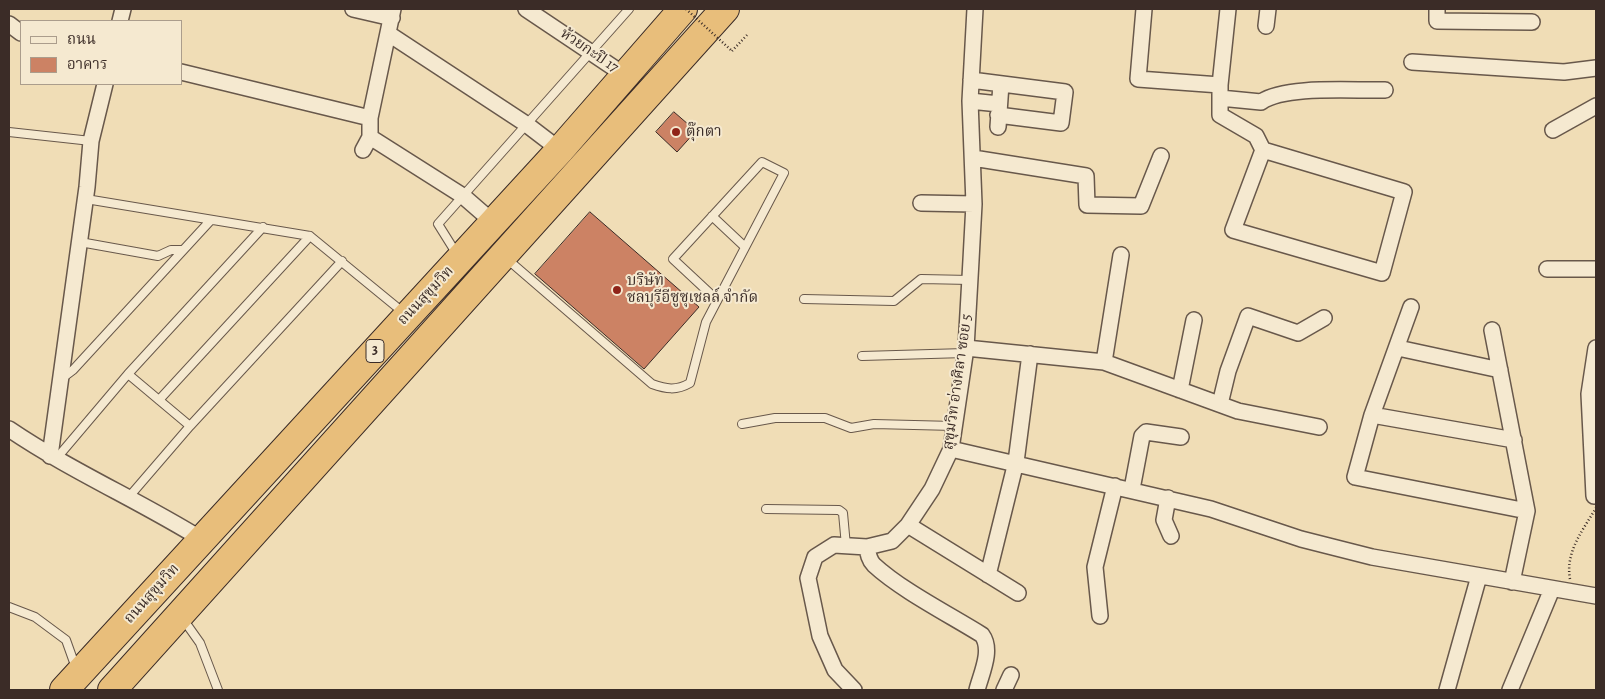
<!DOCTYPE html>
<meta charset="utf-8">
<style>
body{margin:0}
#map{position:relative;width:1605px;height:699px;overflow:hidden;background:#f0ddb6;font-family:Alegreya,"Noto Serif Thai",serif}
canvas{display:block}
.frame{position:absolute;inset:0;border:10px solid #3b2c27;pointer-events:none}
.legend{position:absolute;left:20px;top:20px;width:162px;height:65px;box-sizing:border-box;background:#f5e9d0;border:1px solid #ab9d8c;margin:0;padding:6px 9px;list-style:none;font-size:15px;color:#3b2c27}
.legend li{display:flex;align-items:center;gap:10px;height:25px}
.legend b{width:25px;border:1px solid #ab9d8c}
</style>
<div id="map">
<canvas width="1605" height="699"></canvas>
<div class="frame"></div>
<ul class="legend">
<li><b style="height:6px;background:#f5e9d0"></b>ถนน</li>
<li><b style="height:14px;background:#cc8264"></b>อาคาร</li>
</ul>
</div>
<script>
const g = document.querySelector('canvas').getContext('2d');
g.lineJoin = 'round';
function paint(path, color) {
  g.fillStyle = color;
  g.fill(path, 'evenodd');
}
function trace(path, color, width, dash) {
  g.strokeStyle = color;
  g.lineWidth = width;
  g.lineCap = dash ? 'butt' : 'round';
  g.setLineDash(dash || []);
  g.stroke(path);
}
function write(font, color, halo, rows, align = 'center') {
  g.font = font + ' Alegreya,"Noto Serif Thai",serif';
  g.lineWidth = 4;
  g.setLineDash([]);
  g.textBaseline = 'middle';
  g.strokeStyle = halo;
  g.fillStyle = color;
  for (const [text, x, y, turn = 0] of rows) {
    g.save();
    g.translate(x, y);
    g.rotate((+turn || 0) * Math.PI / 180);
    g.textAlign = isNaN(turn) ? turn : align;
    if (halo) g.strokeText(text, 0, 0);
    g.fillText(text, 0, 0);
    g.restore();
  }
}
const building = new Path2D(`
 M674 112 696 131 677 152 656 132Z
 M590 212 699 307 644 369 535 274Z`);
const path = new Path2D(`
 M732 51 747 35
 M1570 579C1565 552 1583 530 1596 508`);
const lane = new Path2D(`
 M9 132 91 141
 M86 199 310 236 404 313
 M712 216 745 247
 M80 242 158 256 171 250H183
 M458 256 438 224 629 9
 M507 259 652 384C666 389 676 391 690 383L706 322 784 173 762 162 673 259 717 300
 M804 299 894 301 921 279 970 280
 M862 356 965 353
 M128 374 190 426
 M61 379 73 370 210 221
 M159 400 310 236
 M742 424 775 418H825L851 428 874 424 954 426
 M56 459 128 374 263 227
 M128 498 190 426 342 261
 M766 509 839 510 843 513 846 546
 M9 607 35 617 66 640 76 668
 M183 619 200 643 218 690`);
const street = new Path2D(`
 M353 9 392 18
 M526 9 626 76
 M1144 9 1138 79 1220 85
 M1228 9 1220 85V115L1256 136 1263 150 1233 230 1382 273 1404 192 1263 150
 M1437 9V21L1532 22
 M120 21 123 9
 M9 24 21 33
 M1266 26 1268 9
 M389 34 526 124 560 150
 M1412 62 1564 72 1596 68
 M181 72 370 118
 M971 80 1065 92 1061 123 998 115
 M1220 98 1261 102C1286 85 1353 91 1385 90
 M970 101 999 104
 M998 127 1001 84
 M1553 130 1596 106
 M370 137 463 196 494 223
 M363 150 370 137V118L393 9
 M973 158 1086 176 1087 205 1141 206 1161 156
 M921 203 974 204
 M1547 269H1596
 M1411 307 1372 415 1355 477 1527 511
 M1492 330 1527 511 1512 582
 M966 348 1104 362 1238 411 1319 427
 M1398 348 1500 370
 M1104 362 1121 255
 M1180 390 1194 320
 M1220 404 1228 371 1248 316 1298 333 1324 318
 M1372 415 1514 440
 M9 429C71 471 138 500 201 539
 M951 449 1211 509 1301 539 1372 557 1596 596
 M50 456 87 187 91 141 105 84
 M1132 489 1142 436 1146 432 1181 437
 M1594 496 1589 394 1596 348
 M1168 498 1164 520 1171 536
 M908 525 1018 593
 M867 547C868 554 869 560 874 565 901 590 950 615 982 635 993 650 981 674 977 690
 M988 575 1016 462 1030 354
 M1100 616 1095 567 1115 486
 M854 690 835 670 820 636 808 578 815 557 834 545 867 547 892 541 908 525 932 489 951 449 966 348 971 260 974 204 970 101 975 9
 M1004 690 1011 675
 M1447 690 1479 576
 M1510 690 1552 589`);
const highway = new Path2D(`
 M64 690 560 150 683 9
 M112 690 725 9`);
const pathBridge = new Path2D(`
 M686 9 732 51`);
const markers = [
 [676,132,5,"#8f2418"],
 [617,290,5,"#8f2418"]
];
const shields = [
 [375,351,18]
];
const shieldNames = [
 ["3",375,351]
];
const streetNames = [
 ["ห้วยกะปิ 17",589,51,34],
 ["ถนนสุขุมวิท",426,296,-47],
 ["สุขุมวิท อ่างศิลา ซอย 5",958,382,-82],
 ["ถนนสุขุมวิท",152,594,-48]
];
const poiNames = [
 ["ตุ๊กตา",686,132],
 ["บริษัท",627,281],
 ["ชลบุรีอีซูซุเชลล์ จำกัด",627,298]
];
paint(building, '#cc8264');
trace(building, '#3b2c27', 1);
trace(lane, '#68584b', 10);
trace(street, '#68584b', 18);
trace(highway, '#3b2c27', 30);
trace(path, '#3b2c27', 2.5, [1, 2.5]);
trace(lane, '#f5e9d0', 8);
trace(street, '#f5e9d0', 15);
trace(highway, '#e8be7b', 28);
trace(pathBridge, '#3b2c27', 2.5, [1, 2.5]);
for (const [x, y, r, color] of markers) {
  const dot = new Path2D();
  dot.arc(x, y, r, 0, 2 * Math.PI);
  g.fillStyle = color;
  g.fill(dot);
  trace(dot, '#f5e9d0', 2);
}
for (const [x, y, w] of shields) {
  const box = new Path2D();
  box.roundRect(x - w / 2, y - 11.5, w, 23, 4);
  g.fillStyle = '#f5e9d0';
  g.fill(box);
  trace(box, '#3b2c27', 1);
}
write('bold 14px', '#3b2c27', null, shieldNames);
write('15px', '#3b2c27', '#f5e9d0', streetNames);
write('15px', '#3b2c27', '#f5e9d0', poiNames, 'left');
</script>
